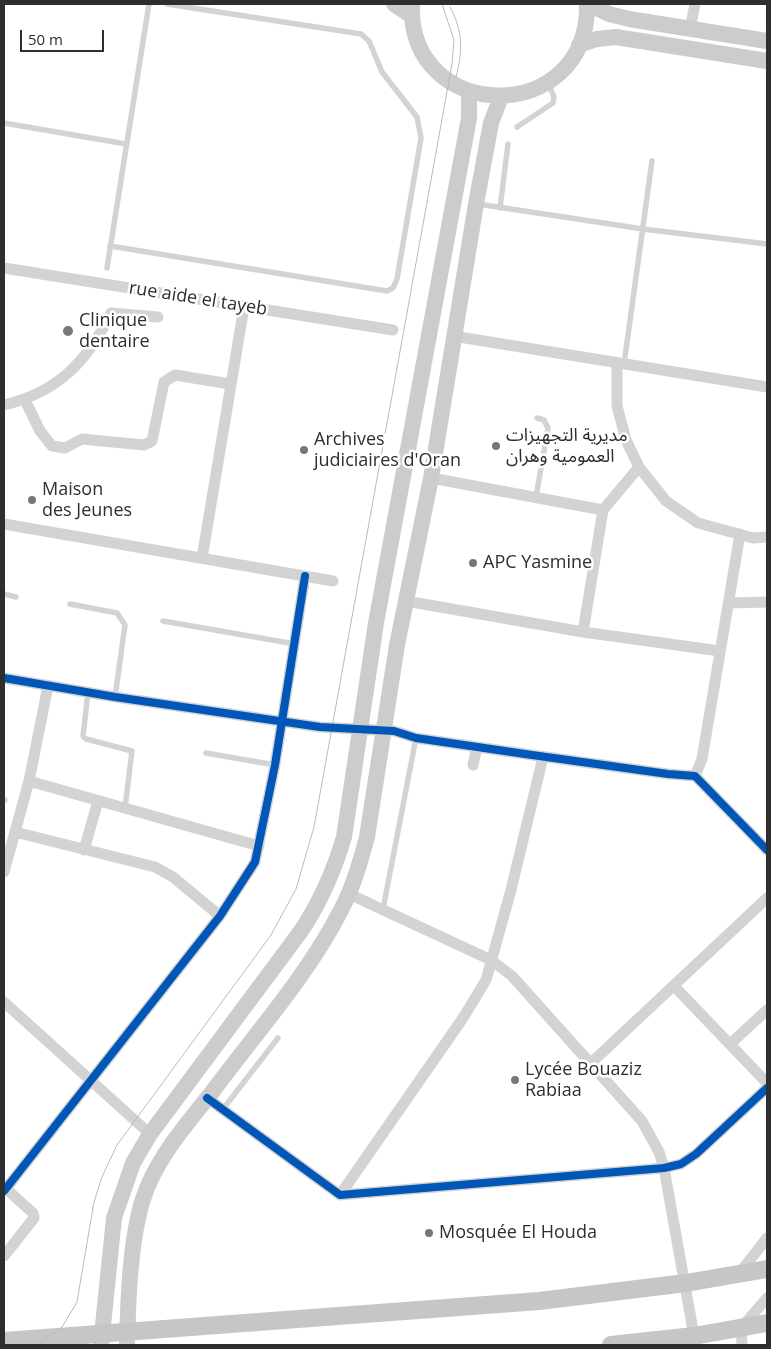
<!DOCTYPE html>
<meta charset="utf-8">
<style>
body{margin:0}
#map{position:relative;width:771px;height:1349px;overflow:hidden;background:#fff;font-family:"Open Sans",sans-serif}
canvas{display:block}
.frame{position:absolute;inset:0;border:5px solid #2e2e2e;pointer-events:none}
.scale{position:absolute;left:20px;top:30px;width:84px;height:22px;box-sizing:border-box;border:2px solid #2e2e2e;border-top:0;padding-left:6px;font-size:15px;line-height:18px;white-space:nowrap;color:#2e2e2e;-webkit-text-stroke:4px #fff;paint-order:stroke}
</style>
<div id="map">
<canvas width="771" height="1349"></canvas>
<div class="frame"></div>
<div class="scale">50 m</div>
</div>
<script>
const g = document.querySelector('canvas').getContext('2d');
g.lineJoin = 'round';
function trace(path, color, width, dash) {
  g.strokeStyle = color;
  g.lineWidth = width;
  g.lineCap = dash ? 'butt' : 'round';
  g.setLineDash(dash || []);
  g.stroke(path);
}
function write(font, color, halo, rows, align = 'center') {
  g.font = font + ' "Open Sans","Noto Sans Arabic",sans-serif';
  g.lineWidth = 5;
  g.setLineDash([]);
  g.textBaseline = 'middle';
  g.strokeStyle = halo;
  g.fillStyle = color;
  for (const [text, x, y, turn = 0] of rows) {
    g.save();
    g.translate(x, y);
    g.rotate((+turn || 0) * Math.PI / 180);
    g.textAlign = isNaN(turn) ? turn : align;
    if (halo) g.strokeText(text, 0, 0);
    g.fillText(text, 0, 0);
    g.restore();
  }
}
const lane = new Path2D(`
 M4 123 126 144
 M517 127 553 103 554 97 548 82
 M478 204 643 229 767 244
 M500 208 508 144
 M110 246 387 291 393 288 397 279 421 138 417 117 382 72 369 41 361 34 167 4
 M107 268 149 4
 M624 364 652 161
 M536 497 548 428 544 420 537 418
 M4 594 16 597
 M70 604 117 613 125 625 115 697
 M163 621 295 644
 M88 693 83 736 86 739 132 751 125 808
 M206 753 275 765
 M4 800H5
 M383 909 416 738
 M223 1109 278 1038`);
const street = new Path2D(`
 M690 29 695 4
 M4 268 393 330
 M453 336 767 387
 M617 363V406L626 440 639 467 666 501 698 523 753 538 767 537
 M25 400 40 431 52 446 65 448 82 439 144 445 152 441 164 382 175 375 230 384
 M4 405C58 392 87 362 111 313L158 317
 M431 478 603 510
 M4 524 333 581
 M202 558 244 307
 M406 601 583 632 720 651
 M729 603 767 602
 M583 632 603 510 639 467
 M4 678 115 697 320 727 394 731 416 738 532 755 668 774 695 776 767 850
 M473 765 477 747
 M695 776 702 759 740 534
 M29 781 259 846
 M15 832 155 867 173 877 220 916
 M84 850 98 801
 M4 872 29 781 48 686
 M349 894 491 960 512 976 642 1121 659 1152 664 1168 694 1336
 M674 986 767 1083
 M4 1002 150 1134
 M730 1044 767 1010
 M591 1063 767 898
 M207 1098 340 1195 664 1168 681 1164 696 1154 767 1088
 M4 1187 33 1213 34 1218 4 1256
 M4 1191 220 916 255 862 275 765 305 576
 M340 1195 463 1018 486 980 511 890 543 757
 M739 1274 767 1238
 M742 1345 741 1328 767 1298`);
const secondary = new Path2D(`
 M394 4 412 16
 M412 4C407 124 589 128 587 4
 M589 4 609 14 629 19 767 41
 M579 45 597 39 616 37 767 61
 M101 1345 114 1218 133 1163 150 1134 301 931C321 901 334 871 344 837L376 623 469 118V92
 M127 1345C128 1301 130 1240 143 1199 156 1158 187 1124 213 1091 256 1033 307 976 340 912 353 888 360 863 367 837L397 645 431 478 476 204 491 123 501 97`);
const primary = new Path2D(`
 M4 1341 539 1301 686 1283 767 1269
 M611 1345 694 1336 767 1323`);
const tram = new Path2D(`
 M450 7C463 31 463 51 456 77
 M38 1345 62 1327 77 1302 94 1202 102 1177 117 1145 271 935 296 889 314 827 452 64 454 40 442 4`);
const cycleway = new Path2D(`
 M4 678 115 697 320 727 394 731 416 738 532 755 668 774 695 776 767 850
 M207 1098 340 1195 664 1168 681 1164 696 1154 767 1088
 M4 1191 220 916 255 862 275 765 305 576`);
const markers = [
 [68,331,6,"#777"],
 [496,446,5,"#777"],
 [304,450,5,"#777"],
 [32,500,5,"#777"],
 [473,563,5,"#777"],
 [515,1080,5,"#777"],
 [429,1233,5,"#777"]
];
const streetNames = [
 ["rue aide el tayeb",198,299,9]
];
const poiNames = [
 ["Clinique",79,321],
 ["dentaire",79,342],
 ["مديرية التجهيزات",506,436],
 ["العمومية وهران",506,457],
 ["Archives",314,440],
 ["judiciaires d'Oran",314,461],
 ["Maison",42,490],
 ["des Jeunes",42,511],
 ["APC Yasmine",483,563],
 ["Lycée Bouaziz",525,1070],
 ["Rabiaa",525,1091],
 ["Mosquée El Houda",439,1233]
];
trace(lane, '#d3d3d3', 5.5);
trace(street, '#d3d3d3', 11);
trace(secondary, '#ccc', 16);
trace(primary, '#c6c6c6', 18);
trace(tram, '#bababa', 1);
trace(cycleway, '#0057b8', 8);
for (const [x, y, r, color] of markers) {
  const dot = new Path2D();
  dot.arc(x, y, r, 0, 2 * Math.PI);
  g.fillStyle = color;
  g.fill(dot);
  trace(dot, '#fff', 2);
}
write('18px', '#2e2e2e', '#fff', streetNames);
write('18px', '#2e2e2e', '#fff', poiNames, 'left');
</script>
